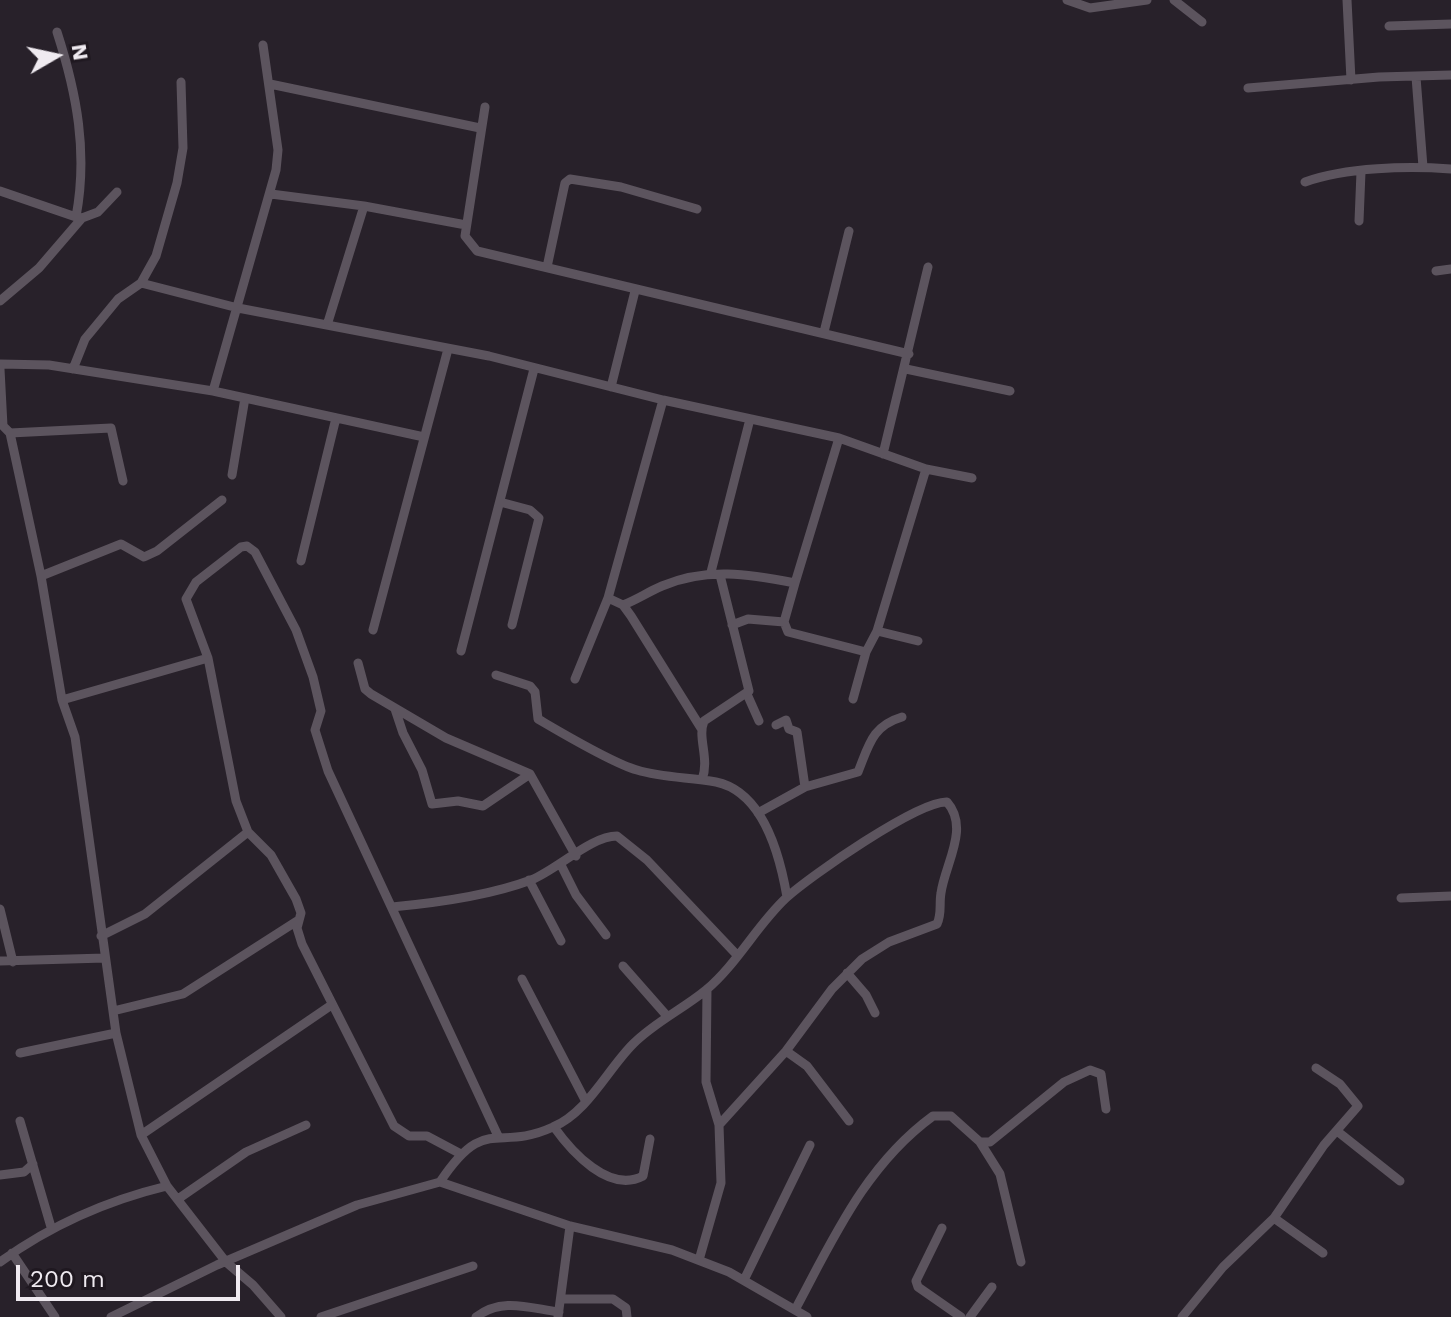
<!DOCTYPE html>
<style>
body{margin:0}
#map{position:relative;width:1451px;height:1317px;overflow:hidden;background:#28212a;font-family:"Work Sans",sans-serif}
canvas{display:block}
.north{position:absolute;left:16px;top:16px;width:80px;height:80px;-webkit-text-stroke:6px #1f1820;paint-order:stroke;rotate:81deg;font-size:22px;font-weight:700;line-height:32px;text-align:center;color:#efeaf0}
.north::after{content:'';display:block;margin:auto;width:28px;height:36px;background:#efeaf0;clip-path:polygon(50% 0,100% 100%,50% 72%,0 100%)}
.scale{position:absolute;left:16px;top:1265px;width:224px;height:36px;box-sizing:border-box;border:4px solid #efeaf0;border-top:0;padding-left:10px;font-size:24px;line-height:28px;white-space:nowrap;color:#efeaf0;-webkit-text-stroke:6px #1f1820;paint-order:stroke}
</style>
<div id="map">
<canvas width="1451" height="1317"></canvas>
<div class="north">N</div>
<div class="scale">200 m</div>
</div>
<script>
const g = document.querySelector('canvas').getContext('2d');
g.lineJoin = 'round';
function trace(path, color, width, dash) {
  g.strokeStyle = color;
  g.lineWidth = width;
  g.lineCap = dash ? 'butt' : 'round';
  g.setLineDash(dash || []);
  g.stroke(path);
}
const minor = new Path2D(`
 M1067 0 1090 8 1147 0
 M1174 0 1202 22
 M1347 0 1351 80
 M1389 26 1451 24
 M57 32C77 94 88 153 76 217L82 218
 M1416 77 1423 167
 M270 84 480 128
 M1248 88 1379 77 1451 75
 M485 107 465 236 477 251 909 354
 M1305 182C1346 167 1408 166 1451 169
 M0 191 76 217
 M271 194 364 206
 M1359 221 1361 172
 M547 267 565 183 570 179 621 187 697 209
 M1436 271 1451 269
 M141 283 238 308 489 356 663 400 839 438 926 469 877 631 866 652 788 632 784 622 795 583C749 574 706 567 662 586 648 592 636 600 623 605
 M0 301 39 268 82 218 98 212 117 192
 M328 322 364 206 466 225
 M824 332 849 231
 M0 364 49 365 213 391 424 437
 M0 369 3 426 10 433 41 576 62 700 75 737 116 1033 141 1135 167 1186 226 1262 253 1285 281 1317
 M73 369 85 339 118 299 141 283 156 256 177 183 183 148 181 82
 M906 369 1010 391
 M611 387 635 291
 M213 391 276 170 278 150 263 45
 M663 400 608 598 623 605 631 616 701 728
 M10 433 111 428 123 481
 M883 454 928 267
 M926 469 972 478
 M232 475 245 398
 M500 502 530 510 539 518 512 625
 M301 561 336 418
 M711 572 750 419
 M41 576 121 544 144 557 157 551 222 500
 M795 583 839 438
 M732 625 748 619 784 622
 M373 630 448 349
 M877 631 918 641
 M461 651 534 369
 M358 663 365 689 371 694 446 738 530 774 576 856
 M496 675 530 686 535 692 538 719C562 733 612 763 637 770 663 778 690 777 716 782 764 792 780 856 787 897
 M575 679 608 598
 M747 694 759 721
 M853 699 866 652
 M62 700 208 658
 M395 709 403 733 422 770 432 804 458 801 483 806 530 774
 M776 725 786 720 789 729 797 732 805 787
 M702 780C710 758 697 738 704 721L749 691 720 575
 M758 813 805 787 858 772C869 745 872 726 902 717
 M561 865 576 895 606 935
 M529 880 561 941
 M1401 898 1451 896
 M392 907C435 903 491 895 531 880 558 869 591 836 617 836L647 860 736 954
 M0 909 13 962
 M101 936 145 914 248 832
 M0 961 105 958
 M623 966 667 1016
 M847 973 866 995 875 1013
 M522 979 585 1100
 M113 1011 183 994 297 921
 M786 1051 807 1066 849 1121
 M20 1053 116 1033
 M20 1121 51 1227
 M554 1127C571 1151 609 1194 643 1176L650 1139
 M1337 1131 1400 1181
 M141 1135 330 1006
 M980 1142 1000 1174 1021 1262
 M459 1153 427 1136H409L394 1126 302 944 297 928 301 913 296 899 271 855 248 832 236 801 208 658 186 599 196 582 241 547 247 546 255 552 296 630 313 677 321 711 315 730 328 771 498 1136
 M0 1175 24 1172 33 1164
 M440 1182C486 1113 496 1153 553 1127 588 1112 607 1070 633 1044 655 1022 683 1009 706 990 737 964 757 925 786 898 810 876 918 801 947 802 970 828 945 864 941 893 939 904 942 914 937 924L889 942 862 959 832 989 786 1051 719 1125
 M178 1199 246 1152 306 1125
 M1274 1218 1323 1253
 M942 1228 916 1281 918 1287 961 1317
 M12 1253 55 1317
 M699 1260 721 1183 719 1125 706 1082 707 989
 M0 1262C51 1225 105 1201 167 1186
 M744 1280 810 1145
 M562 1299H613L626 1308 627 1317
 M796 1308C834 1237 866 1165 933 1116H951L980 1142H990L1064 1082 1090 1070 1101 1074 1106 1109
 M111 1317 217 1265 357 1205 440 1182 570 1226 672 1250 729 1272 807 1317
 M321 1317 473 1266
 M476 1317C502 1297 529 1308 559 1312
 M558 1317 570 1226
 M970 1317 992 1287
 M1182 1317 1223 1267 1274 1218 1324 1145 1358 1106 1340 1084 1316 1068`);
trace(minor, '#5c545e', 9);
</script>
